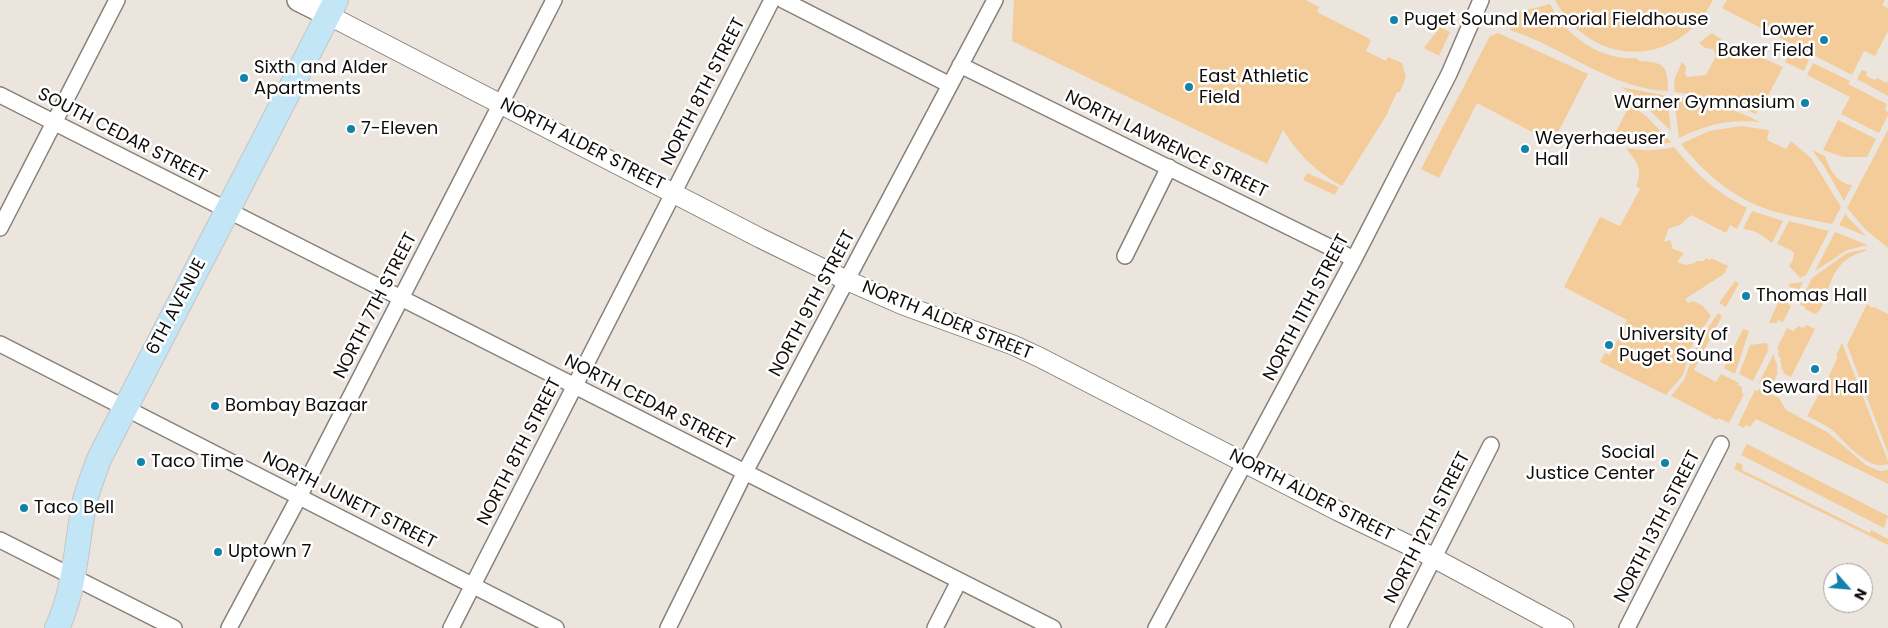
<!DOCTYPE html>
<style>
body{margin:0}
#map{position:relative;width:1888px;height:628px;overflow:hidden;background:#ece5de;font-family:Poppins,sans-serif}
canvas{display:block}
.north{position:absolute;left:1823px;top:563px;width:50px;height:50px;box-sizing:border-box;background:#fff;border:1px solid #9f9e9d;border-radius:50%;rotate:117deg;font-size:14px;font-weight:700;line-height:20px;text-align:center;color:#0f0d0b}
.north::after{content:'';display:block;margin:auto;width:18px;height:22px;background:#1183aa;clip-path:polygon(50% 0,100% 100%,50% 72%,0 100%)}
</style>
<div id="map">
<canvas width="1888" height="628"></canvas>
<div class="north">N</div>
</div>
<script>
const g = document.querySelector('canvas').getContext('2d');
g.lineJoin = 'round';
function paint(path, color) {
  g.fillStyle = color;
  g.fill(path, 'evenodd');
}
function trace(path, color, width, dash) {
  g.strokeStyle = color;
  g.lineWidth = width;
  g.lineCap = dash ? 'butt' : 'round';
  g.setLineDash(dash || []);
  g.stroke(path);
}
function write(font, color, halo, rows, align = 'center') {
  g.font = font + ' Poppins,sans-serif';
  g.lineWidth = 5;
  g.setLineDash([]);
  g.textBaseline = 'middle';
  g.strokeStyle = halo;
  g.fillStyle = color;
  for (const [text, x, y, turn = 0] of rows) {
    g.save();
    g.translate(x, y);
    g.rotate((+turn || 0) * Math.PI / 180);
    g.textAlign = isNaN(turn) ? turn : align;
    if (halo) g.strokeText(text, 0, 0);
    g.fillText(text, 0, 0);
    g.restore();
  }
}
const green = new Path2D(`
 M1014 0H1306L1319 7 1317 12 1368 38 1371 41 1366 51 1386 61 1388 57 1402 63 1406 77 1400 92H1397L1386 116 1342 186C1316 172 1299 155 1283 130L1267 164 1012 41Z
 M1555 0H1713C1677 70 1591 68 1555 0Z
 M1727 0H1885L1882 5 1888 8V31L1875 56 1864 51 1852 75 1722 8Z
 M1550 4C1566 36 1600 61 1637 58L1639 61C1664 62 1668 65 1668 91 1610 89 1564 47 1510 30L1515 13Z
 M1440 27 1450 32 1439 56 1424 48Z
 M1498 33 1588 74 1555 138 1553 137 1551 142 1477 103 1439 178 1421 169 1490 36Z
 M1712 33 1724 41 1783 67 1765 102 1763 101 1756 114C1730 102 1703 96 1675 92L1674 80 1682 62 1686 67 1685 74 1687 77 1706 75 1716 56 1713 49 1705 48 1699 43Z
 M1791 51 1809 60 1804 71 1785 62Z
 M1813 63 1850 81 1848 84 1887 104 1885 110 1888 112V115L1879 133 1841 114 1850 97 1807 75Z
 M1862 70 1867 72 1866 76 1875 80 1877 78 1887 83 1888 81V96L1857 79Z
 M1621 87 1667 96 1671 131 1638 99Z
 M1674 97C1705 101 1733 108 1760 122 1728 119 1708 124 1679 138Z
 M1630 104 1646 116 1671 142C1649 149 1634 144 1615 134Z
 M1838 120 1876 139 1867 157H1843L1823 150Z
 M1741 126 1769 130 1767 140 1786 149 1791 141 1811 158 1841 207 1832 224C1814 220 1794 217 1776 212 1736 201 1706 175 1681 144L1709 131Z
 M1888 130V248L1865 229 1847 208Z
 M1674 147C1696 174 1716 192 1747 208L1737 229 1730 225 1726 233 1691 215 1680 225 1668 229 1664 242 1670 240 1673 249 1684 253 1677 262 1685 265 1695 263 1696 261H1704L1706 258 1710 260 1711 258 1728 266 1724 274 1685 299 1688 303 1693 301 1703 306 1711 316 1693 343 1683 375 1666 395 1600 362 1605 353 1610 355 1627 320 1564 287 1600 217 1620 226 1640 189 1636 186C1644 168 1636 162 1626 148 1643 151 1657 151 1674 147Z
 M1812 150 1825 156C1829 169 1838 184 1852 185L1844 201 1824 166Z
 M1307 173 1339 187 1335 195 1303 180Z
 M1752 211 1783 221 1772 243C1762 235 1755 230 1743 229Z
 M1845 214 1866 236 1839 225Z
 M1789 221 1829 231 1806 275 1800 278 1789 266 1793 260 1794 253 1791 250 1777 244Z
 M1835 232 1868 245 1847 250 1815 271Z
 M1866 249 1865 251C1843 257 1834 270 1827 292 1825 300 1823 307 1817 313L1815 314 1805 309V307L1799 304 1812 278 1847 253Z
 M1735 281 1739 283 1726 307 1719 303Z
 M1803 282 1793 301 1789 299 1790 297 1785 294 1788 289 1793 290 1794 288 1789 287V284Z
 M1780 298 1791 306 1783 322 1778 320 1777 323H1769Z
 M1867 304 1872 308 1874 307 1888 314V453L1847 345Z
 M1718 313 1722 316 1694 370 1716 382 1721 374 1739 383 1738 385 1742 387V393L1744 394 1729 423 1718 418 1717 420 1671 396 1684 380 1698 342Z
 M1807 325 1815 329 1791 377 1783 373 1784 371 1782 370 1781 363 1780 362 1781 359 1778 355 1779 350 1777 348 1787 328 1793 331 1799 326 1803 328Z
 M1743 329 1749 331 1735 374 1724 368Z
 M1766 343 1768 344 1767 347 1769 349 1753 381 1739 374 1750 345Z
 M1842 343 1888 461V464C1868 472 1845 441 1831 429 1824 424 1815 420 1807 416L1831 372 1838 356 1836 355Z
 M1773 355 1775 356 1774 359 1776 360 1775 362 1777 363V371L1778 372 1774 381 1767 385 1763 383 1762 385 1759 383Z
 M1759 389 1764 392 1765 391 1779 398 1786 410 1827 432 1866 465 1880 471 1888 470V484L1756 419 1750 427 1746 425 1744 428 1738 425 1755 390 1758 391Z
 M1747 444 1888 516 1884 528 1741 455Z
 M1737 462 1743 465 1742 470 1870 533 1871 530 1888 539V545L1734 469Z`);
const minor = new Path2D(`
 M783 0 950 85
 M960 65 1354 259
 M0 95 1053 628
 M0 228 117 0
 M1125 256 1169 167
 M0 344 556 628
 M0 540 174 628
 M229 628 299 497 554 0
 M451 628 772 0
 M668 628 745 472 995 0
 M935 628 959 581
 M1156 628 1354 259 1449 74 1481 0
 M1398 628 1491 445
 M1627 628 1721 444`);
const tertiary = new Path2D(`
 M328 15 760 238 846 280 903 305 1013 345 1039 357 1338 511 1419 550 1564 628`);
const secondary = new Path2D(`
 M298 0 328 15`);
const primary = new Path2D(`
 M57 628C76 588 76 543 85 500 89 486 94 473 99 459L336 0`);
const markers = [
 [1394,20,5,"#1183aa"],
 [1824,40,5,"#1183aa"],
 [244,78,5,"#1183aa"],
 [1189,87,5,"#1183aa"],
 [1805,103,5,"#1183aa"],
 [351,129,5,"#1183aa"],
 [1525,149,5,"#1183aa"],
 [1746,296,5,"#1183aa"],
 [1609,345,5,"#1183aa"],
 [1815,369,5,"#1183aa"],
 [215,406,5,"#1183aa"],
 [141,462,5,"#1183aa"],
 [1665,463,5,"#1183aa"],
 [24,508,5,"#1183aa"],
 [218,552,5,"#1183aa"]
];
const poiNames = [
 ["Puget Sound Memorial Fieldhouse",1404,20],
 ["Lower",1814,30,"right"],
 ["Baker Field",1814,51,"right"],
 ["Sixth and Alder",254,68],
 ["Apartments",254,89],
 ["East Athletic",1199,77],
 ["Field",1199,98],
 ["Warner Gymnasium",1795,103,"right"],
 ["7-Eleven",361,129],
 ["Weyerhaeuser",1535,139],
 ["Hall",1535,160],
 ["Thomas Hall",1756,296],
 ["University of",1619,335],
 ["Puget Sound",1619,356],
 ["Seward Hall",1815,388,"center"],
 ["Bombay Bazaar",225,406],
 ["Social",1655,453,"right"],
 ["Justice Center",1655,474,"right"],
 ["Taco Time",151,462],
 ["Taco Bell",34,508],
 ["Uptown 7",228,552]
];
const streetNames = [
 ["NORTH 8TH STREET",704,92,-63],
 ["SOUTH CEDAR STREET",122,136,27],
 ["NORTH ALDER STREET",582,145,27],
 ["NORTH LAWRENCE STREET",1166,145,26],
 ["NORTH 9TH STREET",813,304,-62],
 ["NORTH 7TH STREET",376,306,-63],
 ["6TH AVENUE",177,307,-62],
 ["NORTH 11TH STREET",1307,308,-62],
 ["NORTH ALDER STREET",947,321,22],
 ["NORTH CEDAR STREET",649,403,27],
 ["NORTH 8TH STREET",520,452,-63],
 ["NORTH ALDER STREET",1311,496,27],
 ["NORTH JUNETT STREET",349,501,27],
 ["NORTH 13TH STREET",1658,527,-63],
 ["NORTH 12TH STREET",1428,528,-63]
];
paint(green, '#f3cc99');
trace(minor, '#868079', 18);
trace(tertiary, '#868079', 21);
trace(secondary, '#868079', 24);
trace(primary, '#c5c5c4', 26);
trace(minor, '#fff', 15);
trace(tertiary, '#fff', 19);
trace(secondary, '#fff', 21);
trace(primary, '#c2e6f6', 24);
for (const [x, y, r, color] of markers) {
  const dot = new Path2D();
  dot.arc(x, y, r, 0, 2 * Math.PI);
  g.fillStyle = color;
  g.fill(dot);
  trace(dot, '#fff', 2);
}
write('18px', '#0f0d0b', '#fff', poiNames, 'left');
write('18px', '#0f0d0b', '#fff', streetNames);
</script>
